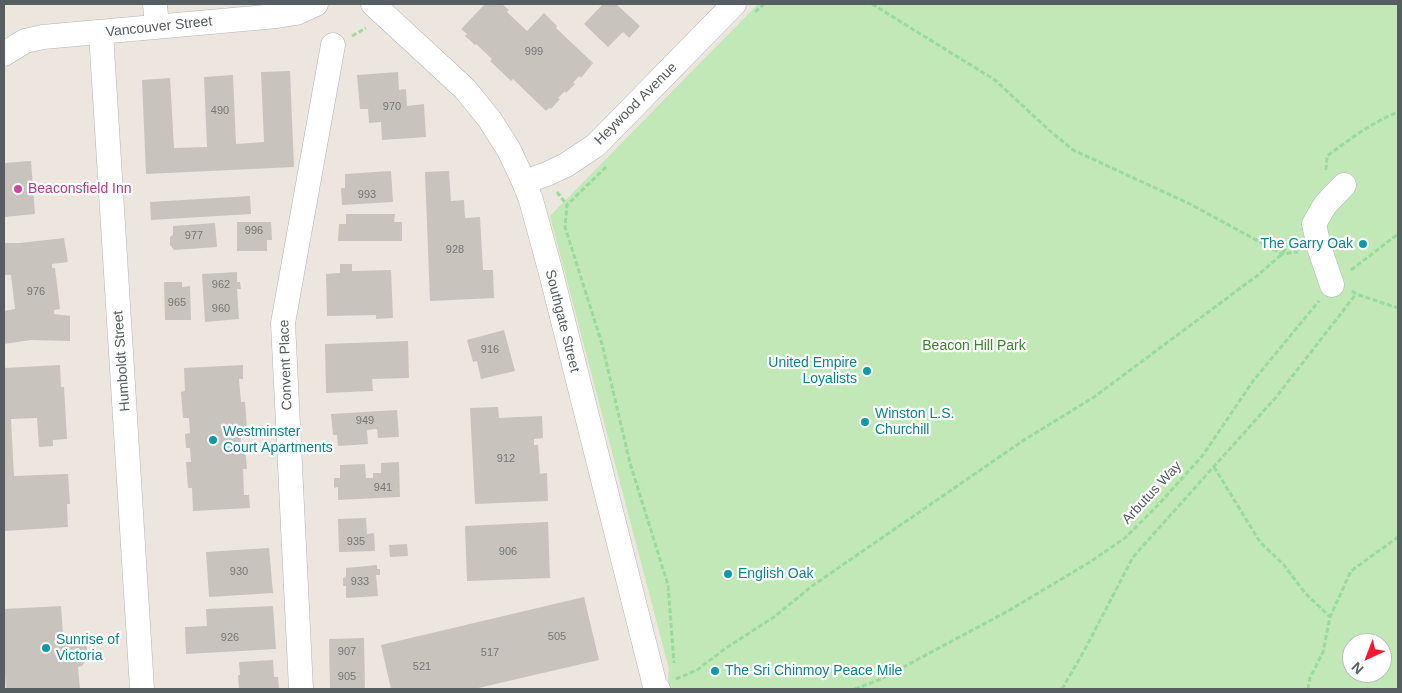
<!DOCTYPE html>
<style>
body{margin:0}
#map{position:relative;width:1402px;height:693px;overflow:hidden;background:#ede6de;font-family:Helvetica,sans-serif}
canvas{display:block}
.frame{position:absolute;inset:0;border:5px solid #575e61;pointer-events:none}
.north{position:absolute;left:1342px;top:633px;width:50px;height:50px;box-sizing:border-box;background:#fff;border:1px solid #bcbfc0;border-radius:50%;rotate:223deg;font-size:14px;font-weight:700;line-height:20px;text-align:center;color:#575e61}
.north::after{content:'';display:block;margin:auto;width:18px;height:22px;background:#fb1533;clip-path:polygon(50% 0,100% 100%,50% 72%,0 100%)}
</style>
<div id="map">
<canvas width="1402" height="693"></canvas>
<div class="frame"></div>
<div class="north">N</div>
</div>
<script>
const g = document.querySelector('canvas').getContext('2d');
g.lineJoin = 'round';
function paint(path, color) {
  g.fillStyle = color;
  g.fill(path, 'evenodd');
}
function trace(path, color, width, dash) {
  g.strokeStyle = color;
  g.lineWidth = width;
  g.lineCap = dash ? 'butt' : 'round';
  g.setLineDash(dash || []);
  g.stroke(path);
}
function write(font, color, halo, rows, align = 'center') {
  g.font = font + ' Helvetica,sans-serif';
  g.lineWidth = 4.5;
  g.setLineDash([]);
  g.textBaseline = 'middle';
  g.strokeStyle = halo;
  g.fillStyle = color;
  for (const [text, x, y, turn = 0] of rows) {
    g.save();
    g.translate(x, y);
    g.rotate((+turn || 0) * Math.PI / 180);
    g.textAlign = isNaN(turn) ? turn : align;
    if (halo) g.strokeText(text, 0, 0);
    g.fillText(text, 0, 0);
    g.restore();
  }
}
const green = new Path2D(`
 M758 4H1398V689H667L669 669 550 216ZM1352 643H1382V673H1352Z`);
const building = new Path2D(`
 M485 4H502L509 10 507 12 527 31 544 13 557 26 556 28 593 63 581 78 579 76 573 83 575 84 566 93 565 91 558 98 560 99 551 109 549 108 546 111 513 79 511 81 490 61 492 59 476 44 475 45 465 36 467 34 461 29Z
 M603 4H616L640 26 629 38 623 32 608 47 584 24Z
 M290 71 294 167 146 174 142 80 170 78 174 148 207 147 204 77 233 75 236 144 264 142 261 72Z
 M398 72 399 90 406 89 407 106 424 104 426 137 382 140 381 122 369 123 368 109H360L357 75Z
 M31 161 35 214 4 217V163Z
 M391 171 393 202 342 205 341 188H345V174Z
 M449 171 451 201 464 200 465 218 480 217 483 270H493L494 298 430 301 425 172Z
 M250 196 251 214 151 220 150 202Z
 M346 214H395L394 222H402V241H338L339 224H346Z
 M237 222H271L272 240H267V251H237Z
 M215 223 217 247 174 250 170 245V237L173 235V226Z
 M64 238 68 262 52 264V268H55L60 309 54 310V314L70 316V341L31 340 4 344V311L15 309 11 275H4V243H19Z
 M340 264H352V271L391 270 393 318 376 319V315L327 316 326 274 340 273Z
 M237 272V282H240L241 289H237L239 319 205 322 202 274Z
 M164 282H182V287L190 286 191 320H165Z
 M504 330 515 371 481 379 477 361 473 362 467 340Z
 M408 341 409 378 372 379 373 391 326 393 325 344Z
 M60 365 61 387H64L67 439 53 440V446L39 447 37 418 11 419 14 476 68 474 70 504H67L68 527 4 531V368Z
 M243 365V379H239L241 402H245L247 428 240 429 241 446H245L247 469H243L244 495H249L250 508 193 511 192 488H188L186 462H191L190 448H186L185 434 190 433 189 418H183L181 392 185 391 184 368Z
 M498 407 499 418 542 416 543 438 534 439V445H538L540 474 547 473 548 501 475 504 470 408Z
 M397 410 399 437 378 438 377 429 367 430 368 444 338 446 337 435H333L331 414Z
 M399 462 400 497 338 500V487L334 488V478H340V465L365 464 366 478H373V473H381V463Z
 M366 518 367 534 374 533 375 551 339 552 338 519Z
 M548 522 550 578 467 581 465 526Z
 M407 544 408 556 390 557 389 545Z
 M269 548 273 593 209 597 206 552Z
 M377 565V569H380V575H376L378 596 346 598V586H343V578L346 577V568Z
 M584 597 599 660 474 689H391L381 645Z
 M61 606 63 635 77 634 86 640 88 657 82 666 78 667 80 689H6L5 675H4V609Z
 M273 606 276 649 186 654 185 627 207 626 206 609Z
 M364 638 365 689H330L329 639Z
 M273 660 274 677H278L279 689H239L238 675H240L239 662Z`);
const path = new Path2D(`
 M872 4 995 80 1050 131 1073 150 1190 204 1282 254 1298 252
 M755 12 764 4
 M352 36 366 28
 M606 167 567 205 565 227 602 344 630 463 668 585 674 663
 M1326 170 1327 156C1350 139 1371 123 1398 112
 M557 192 567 205
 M1351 270 1398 234
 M1352 291 1356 294 1398 308
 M1214 467 1260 542 1284 565 1305 593 1330 617
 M676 679 697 670 726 648 774 617 812 586 857 555 1024 440 1094 397 1258 275 1282 254 1294 235
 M855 689 881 679 1008 611 1090 562 1125 538 1159 504 1203 455 1253 381 1319 301
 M1062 689 1084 651 1133 557 1277 396 1356 294
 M1308 689 1310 678 1323 652 1330 617 1351 571 1398 537`);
const minor = new Path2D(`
 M155 4 157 27
 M373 4 465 89 490 120 509 150 524 182 531 200 551 273 655 686 658 689
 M101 33 142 689
 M4 54 25 41 43 37 277 16 296 13 316 4
 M524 182 547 174 566 165 596 145 734 4
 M1332 285 1319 247 1314 224 1325 205 1344 185
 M301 689 283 323 333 45`);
const markers = [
 [18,189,5,"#d1479c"],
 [1363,244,5,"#0f9aa8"],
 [867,371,5,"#0f9aa8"],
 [865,422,5,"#0f9aa8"],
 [213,440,5,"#0f9aa8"],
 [728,574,5,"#0f9aa8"],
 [46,648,5,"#0f9aa8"],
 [715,671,5,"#0f9aa8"]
];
const numberNames = [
 ["999",534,52],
 ["970",392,107],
 ["490",220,111],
 ["993",367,195],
 ["996",254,231],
 ["977",194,236],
 ["928",455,250],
 ["962",221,285],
 ["976",36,292],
 ["965",177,303],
 ["960",221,309],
 ["916",490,350],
 ["949",365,421],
 ["912",506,459],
 ["941",383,488],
 ["935",356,542],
 ["906",508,552],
 ["930",239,572],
 ["933",360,582],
 ["505",557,637],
 ["926",230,638],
 ["907",347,652],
 ["517",490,653],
 ["521",422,667],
 ["905",347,677]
];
const streetNames = [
 ["Vancouver Street",159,27,-6],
 ["Heywood Avenue",636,104,-45],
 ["Southgate Street",562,321,76],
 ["Humboldt Street",122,361,-94],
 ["Convent Place",286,365,-92],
 ["Arbutus Way",1152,493,-47]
];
const hotelNames = [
 ["Beaconsfield Inn",28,189]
];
const cultureNames = [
 ["The Garry Oak",1353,244,"right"],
 ["United Empire",857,363,"right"],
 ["Loyalists",857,379,"right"],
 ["Winston L.S.",875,414],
 ["Churchill",875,430],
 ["Westminster",223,432],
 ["Court Apartments",223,448],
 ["English Oak",738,574],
 ["Sunrise of",56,640],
 ["Victoria",56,656],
 ["The Sri Chinmoy Peace Mile",725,671]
];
const parkNames = [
 ["Beacon Hill Park",974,346]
];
paint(green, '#c1e8b6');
paint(building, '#c9c3bd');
trace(minor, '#afb4b8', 25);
trace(path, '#98db9c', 3, [5, 2.5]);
trace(minor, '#fff', 24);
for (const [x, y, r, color] of markers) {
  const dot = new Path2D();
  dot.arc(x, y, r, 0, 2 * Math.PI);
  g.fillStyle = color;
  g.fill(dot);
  trace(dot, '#fff', 2);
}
write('11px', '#747778', null, numberNames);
write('14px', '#575e61', '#fff', streetNames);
write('14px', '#b23c85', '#fff', hotelNames, 'left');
write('14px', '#0d838f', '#fff', cultureNames, 'left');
write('14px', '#39852b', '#fff', parkNames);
</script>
